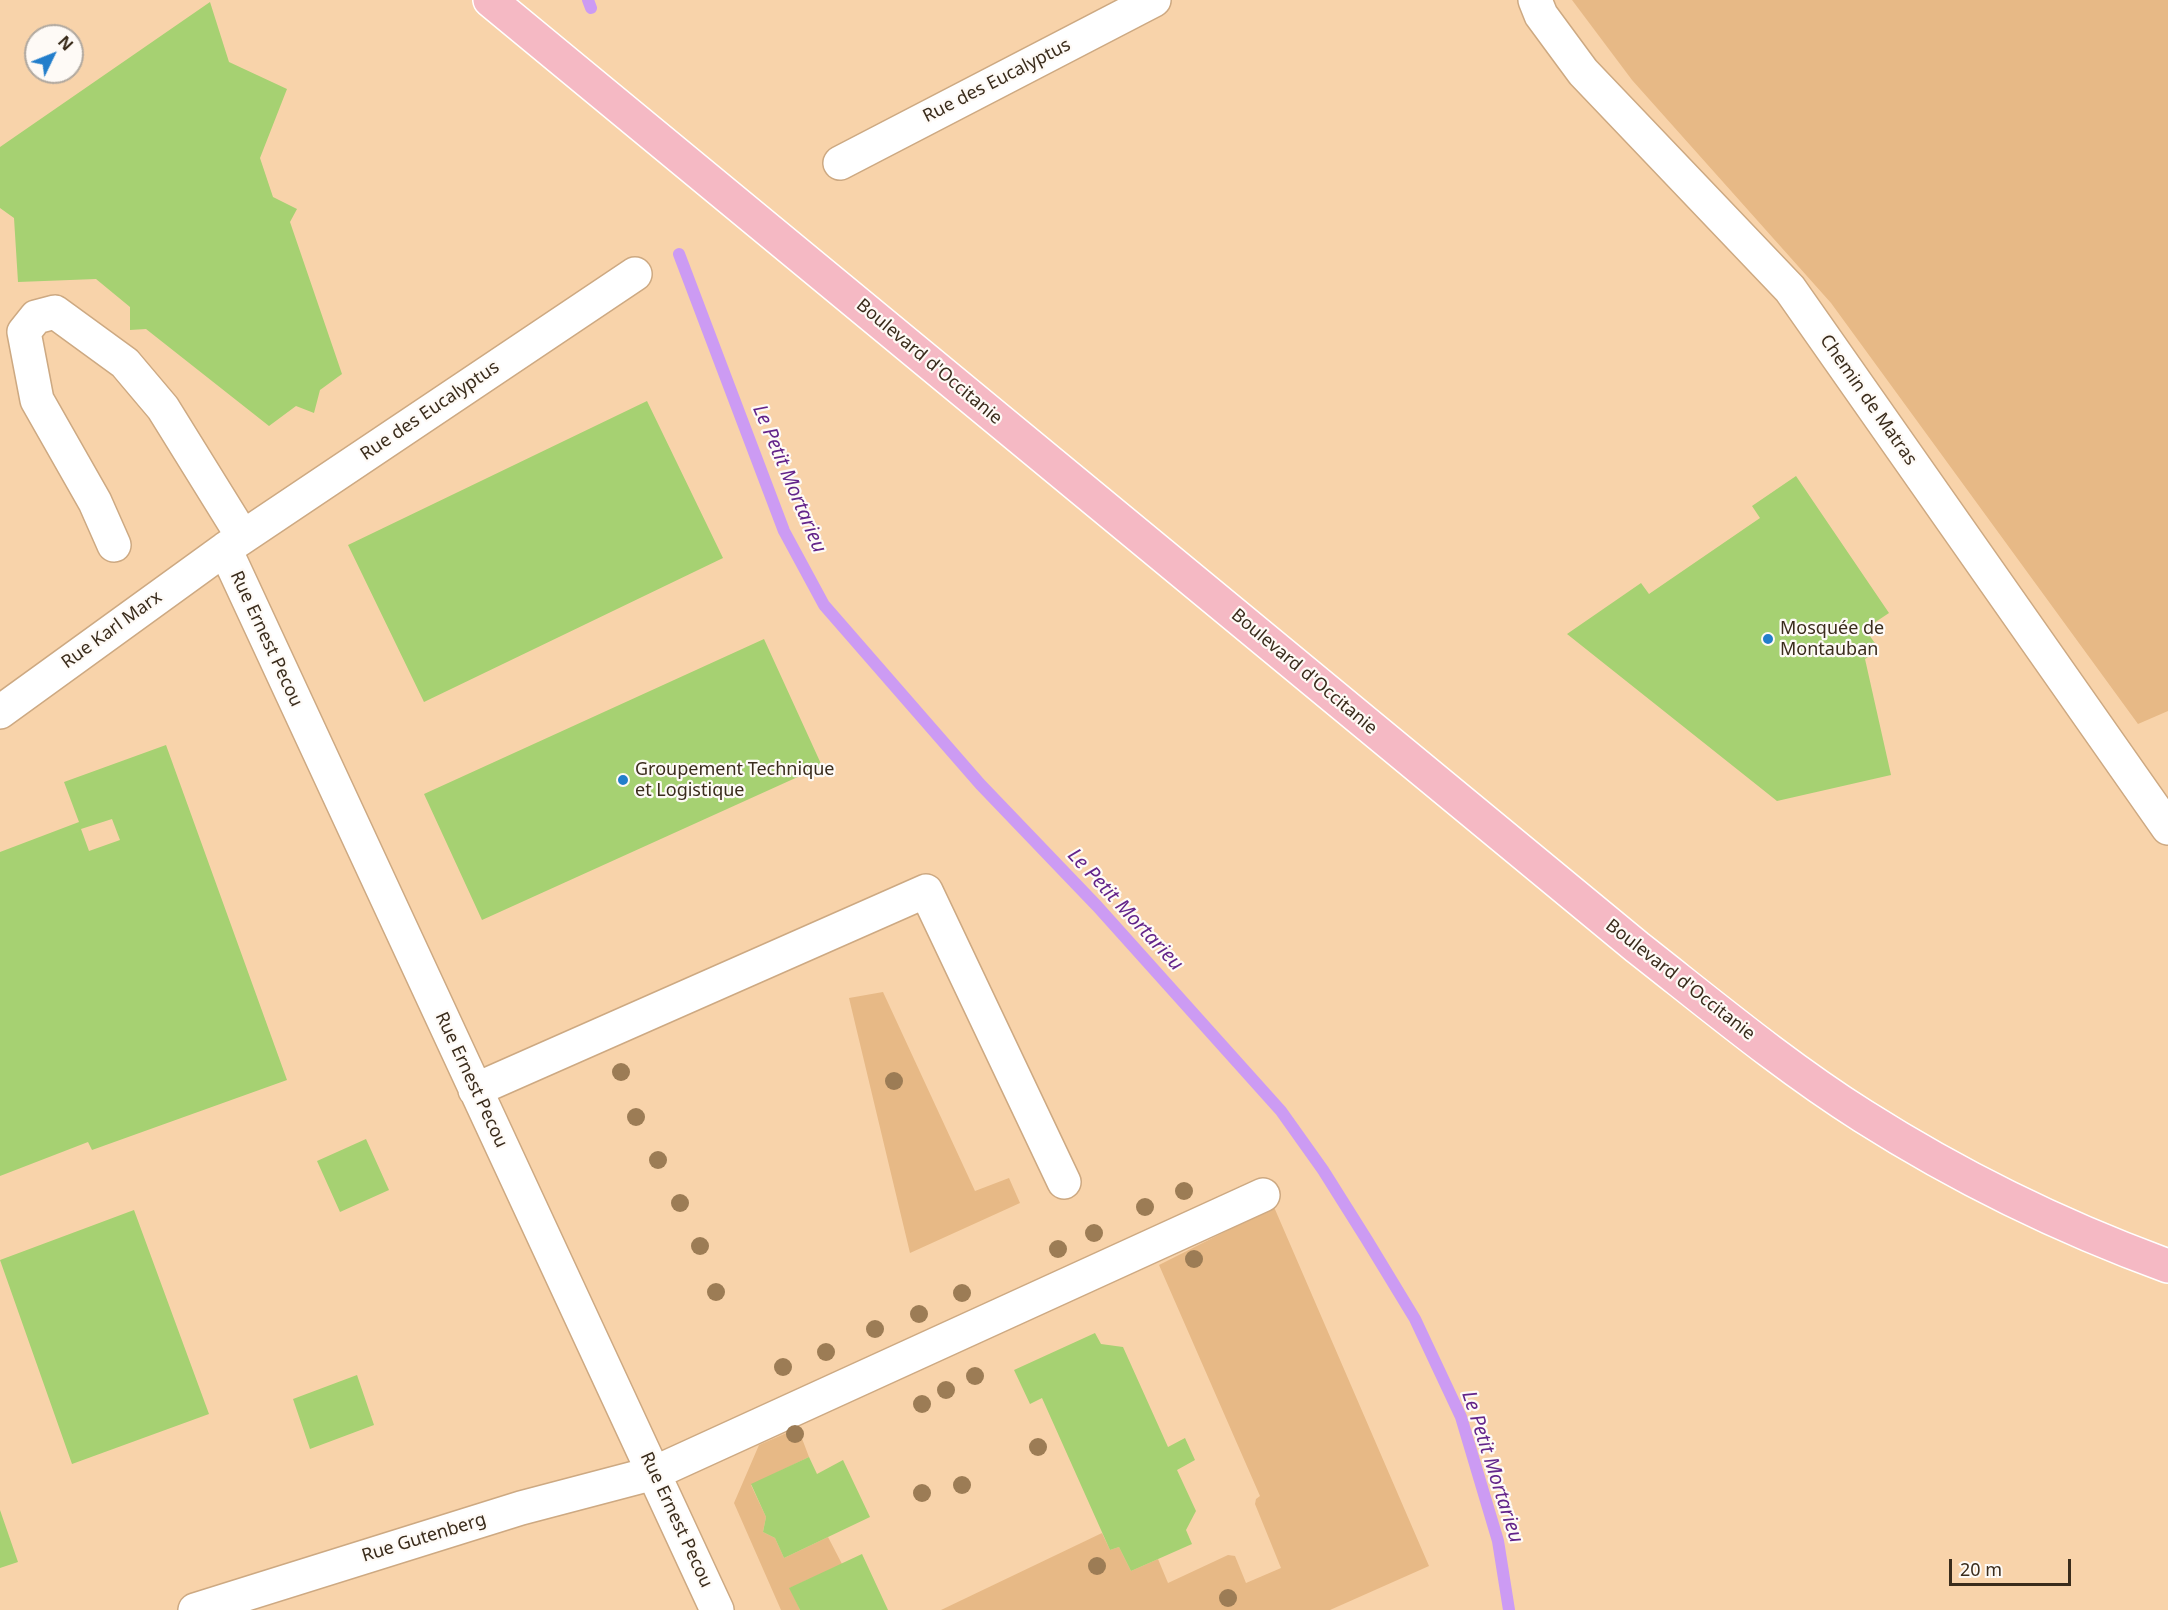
<!DOCTYPE html>
<meta charset="utf-8">
<style>
body{margin:0}
#map{position:relative;width:2168px;height:1610px;overflow:hidden;background:#f8d3aa;font-family:"Noto Sans",sans-serif}
canvas{display:block}
.north{position:absolute;left:24px;top:24px;width:60px;height:60px;box-sizing:border-box;background:#fefaf6;border:2px solid #b0a89f;border-radius:50%;rotate:47deg;font-size:16px;font-weight:700;line-height:24px;text-align:center;color:#3a2c1c}
.north::after{content:'';display:block;margin:auto;width:21px;height:27px;background:#237ecb;clip-path:polygon(50% 0,100% 100%,50% 72%,0 100%)}
.scale{position:absolute;left:1949px;top:1559px;width:122px;height:27px;box-sizing:border-box;border:3px solid #3a2c1c;border-top:0;padding-left:8px;font-size:18px;line-height:21px;white-space:nowrap;color:#3a2c1c;-webkit-text-stroke:4px #fefaf6;paint-order:stroke}
</style>
<div id="map">
<canvas width="2168" height="1610"></canvas>
<div class="north">N</div>
<div class="scale">20 m</div>
</div>
<script>
const g = document.querySelector('canvas').getContext('2d');
g.lineJoin = 'round';
function paint(path, color) {
  g.fillStyle = color;
  g.fill(path, 'evenodd');
}
function trace(path, color, width, dash) {
  g.strokeStyle = color;
  g.lineWidth = width;
  g.lineCap = dash ? 'butt' : 'round';
  g.setLineDash(dash || []);
  g.stroke(path);
}
function write(font, color, halo, rows, align = 'center') {
  g.font = font + ' "Noto Sans",sans-serif';
  g.lineWidth = 4.5;
  g.setLineDash([]);
  g.textBaseline = 'middle';
  g.strokeStyle = halo;
  g.fillStyle = color;
  for (const [text, x, y, turn = 0] of rows) {
    g.save();
    g.translate(x, y);
    g.rotate((+turn || 0) * Math.PI / 180);
    g.textAlign = isNaN(turn) ? turn : align;
    if (halo) g.strokeText(text, 0, 0);
    g.fillText(text, 0, 0);
    g.restore();
  }
}
const green = new Path2D(`
 M1572 0H2168V711L2138 724 1831 303 1632 80Z
 M883 992 975 1191 1009 1178 1020 1203 910 1253 849 998Z
 M1274 1207 1429 1566 1330 1610H941L1102 1533 1110 1550 1119 1547 1131 1571 1158 1559 1168 1583 1228 1555 1235 1556 1246 1583 1281 1568 1255 1504 1256 1499 1260 1496 1159 1265Z
 M798 1428 809 1457 751 1485 766 1517 763 1532 775 1538 784 1558 828 1537 842 1564 790 1588 800 1610H781L734 1503 759 1445Z`);
const stream = new Path2D(`
 M588 0 591 8
 M679 254 784 531 824 605 980 784 1097 906 1281 1111 1323 1170 1367 1240 1415 1319 1461 1417 1498 1541 1509 1610`);
const building = new Path2D(`
 M210 2 229 62 287 89 260 158 273 197 297 209 290 222 342 374 320 390 314 413 296 406 269 426 146 329 130 330V307L96 279 18 282 14 218 0 208V147Z
 M647 401 723 558 424 702 348 545Z
 M1796 476 1889 613 1865 629 1879 649 1865 659 1891 775 1777 801 1567 634 1641 583 1649 594 1760 518 1752 506Z
 M764 639 822 766 482 920 424 794Z
 M166 745 287 1080 92 1150 88 1142 0 1176V852L79 822 64 782ZM112 819 120 840 89 851 81 829Z
 M366 1139 389 1190 340 1212 317 1161Z
 M134 1210 209 1414 72 1464 0 1260Z
 M1095 1333 1101 1344 1123 1347 1168 1447 1185 1438 1195 1460 1177 1470 1196 1511 1186 1530 1192 1544 1131 1571 1119 1547 1110 1550 1042 1398 1030 1404 1014 1370Z
 M357 1375 374 1425 310 1449 293 1399Z
 M809 1457 817 1474 843 1460 870 1517 784 1558 775 1538 763 1532 766 1517 751 1484Z
 M0 1510 18 1562 0 1568Z
 M862 1554 888 1610H800L789 1588Z`);
const minor = new Path2D(`
 M1535 0 1541 15 1583 72 1790 289 2168 828
 M840 163 1154 0
 M114 545 95 502 37 400 24 332 36 317 55 312 125 363 163 408 243 537
 M225 549 717 1610
 M0 712 225 549 635 274
 M475 1090 926 891 1064 1182
 M195 1610 521 1508 654 1473 1263 1195`);
const major = new Path2D(`
 M490 0 1637 947C1711 1005 1784 1066 1863 1116 1959 1177 2061 1227 2168 1266`);
const trees = [
 [621,1072],
 [894,1081],
 [636,1117],
 [658,1160],
 [1184,1191],
 [680,1203],
 [1145,1207],
 [1094,1233],
 [700,1246],
 [1058,1249],
 [1194,1259],
 [716,1292],
 [962,1293],
 [919,1314],
 [875,1329],
 [826,1352],
 [783,1367],
 [975,1376],
 [946,1390],
 [922,1404],
 [795,1434],
 [1038,1447],
 [962,1485],
 [922,1493],
 [1097,1566],
 [1228,1598]
];
const markers = [
 [1768,639,6,"#237ecb"],
 [623,780,6,"#237ecb"]
];
const streetNames = [
 ["Rue des Eucalyptus",997,81,-27],
 ["Boulevard d'Occitanie",929,362,40],
 ["Chemin de Matras",1868,400,55],
 ["Rue des Eucalyptus",430,411,-34],
 ["Rue Karl Marx",112,630,-36],
 ["Rue Ernest Pecou",266,639,65],
 ["Boulevard d'Occitanie",1304,672,40],
 ["Boulevard d'Occitanie",1680,980,38],
 ["Rue Ernest Pecou",471,1080,65],
 ["Rue Ernest Pecou",676,1520,65],
 ["Rue Gutenberg",424,1538,-17]
];
const poiNames = [
 ["Mosquée de",1780,629],
 ["Montauban",1780,650],
 ["Groupement Technique",635,770],
 ["et Logistique",635,791]
];
const waterNames = [
 ["Le Petit Mortarieu",789,479,67],
 ["Le Petit Mortarieu",1125,910,47],
 ["Le Petit Mortarieu",1492,1467,72]
];
paint(green, '#e7b986');
trace(stream, '#cc9bf3', 12);
paint(building, '#a6d172');
trace(minor, '#cda982', 36);
trace(major, '#fff', 36);
trace(minor, '#fff', 33);
trace(major, '#f5b9c4', 33);
g.fillStyle = '#9c7c55';
for (const [x, y] of trees) {
  g.beginPath();
  g.arc(x, y, 9, 0, 2 * Math.PI);
  g.fill();
}
for (const [x, y, r, color] of markers) {
  const dot = new Path2D();
  dot.arc(x, y, r, 0, 2 * Math.PI);
  g.fillStyle = color;
  g.fill(dot);
  trace(dot, '#fefaf6', 2);
}
write('18px', '#3a2c1c', '#fefaf6', streetNames);
write('18px', '#3a2c1c', '#fefaf6', poiNames, 'left');
write('italic 20px', '#63248a', '#fefaf6', waterNames);
</script>
